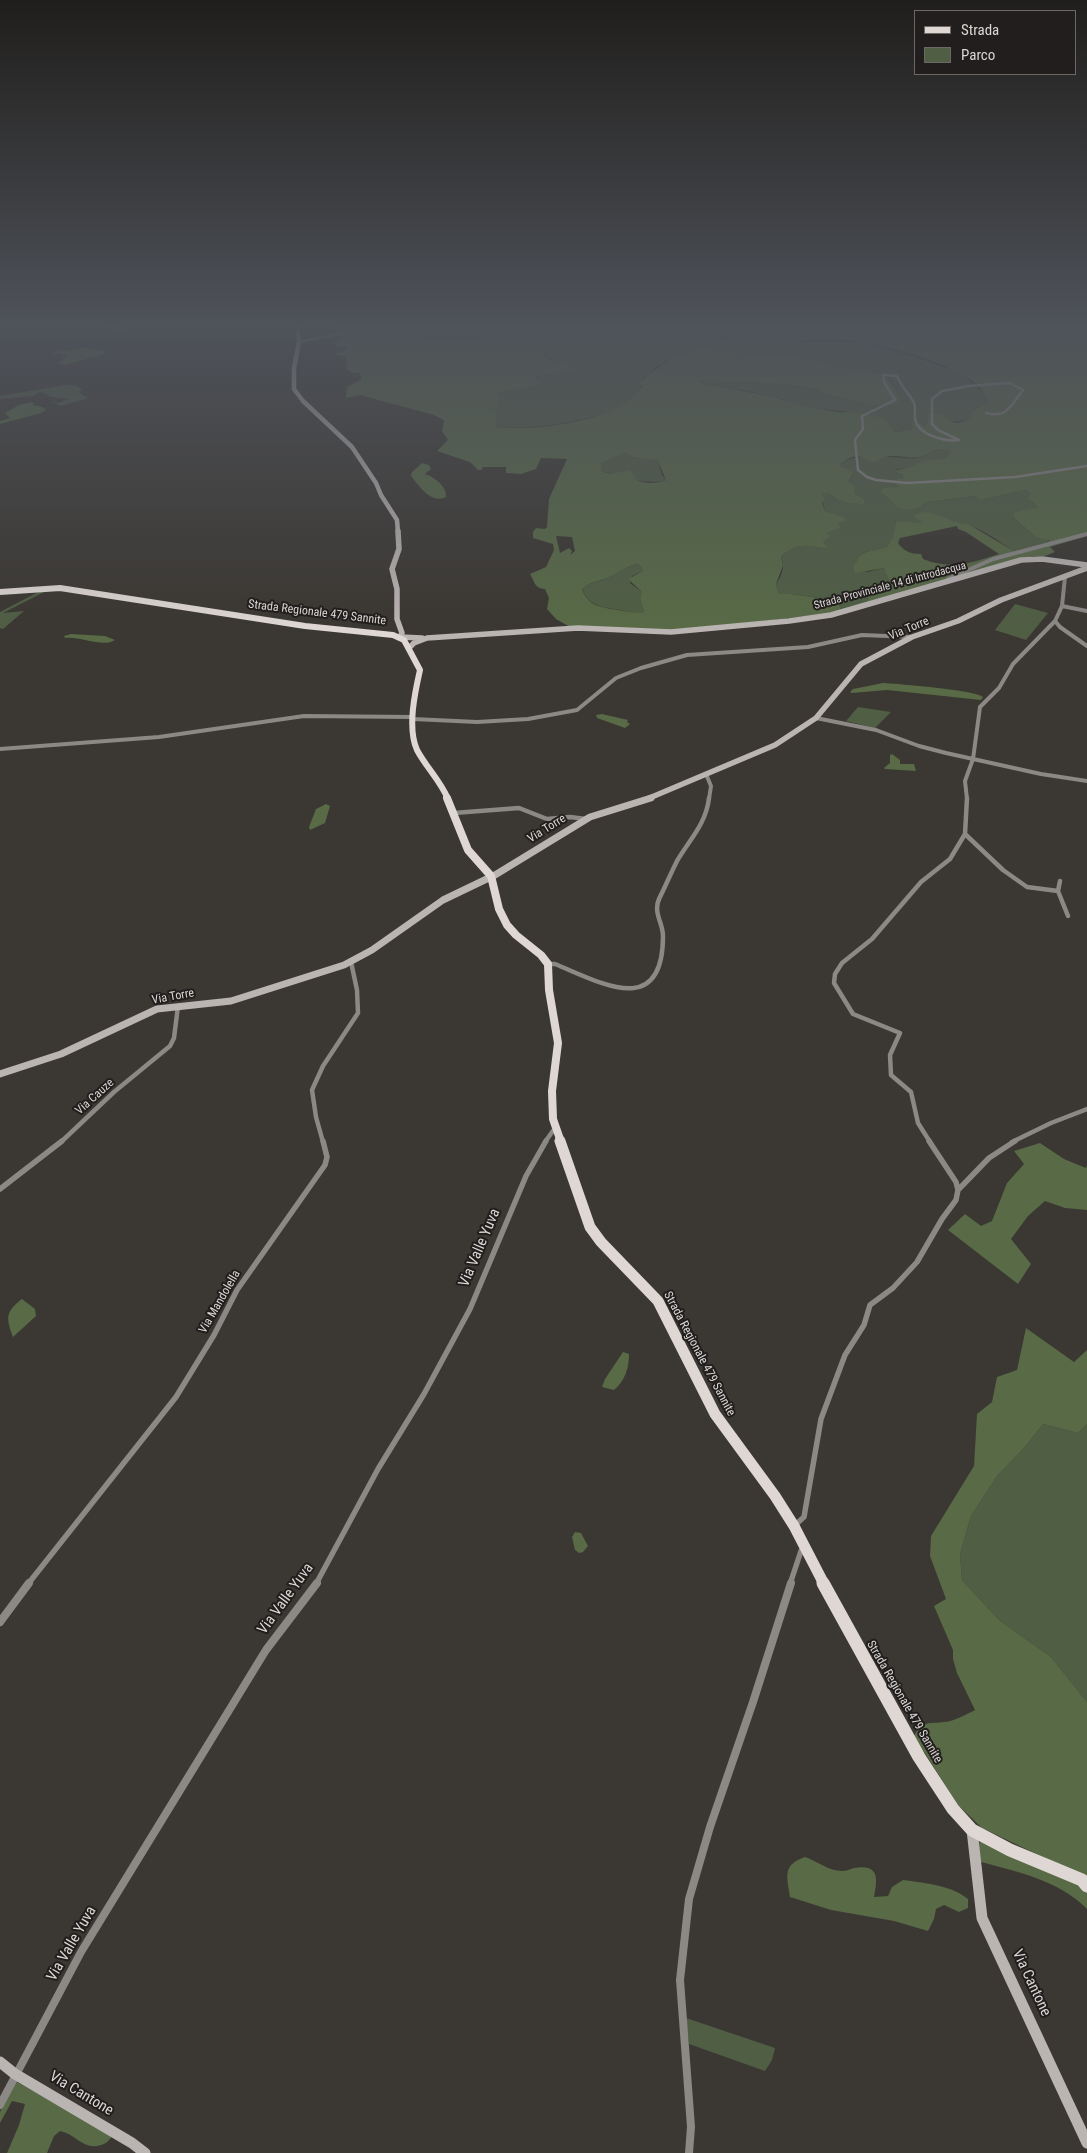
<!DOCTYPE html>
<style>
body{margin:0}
#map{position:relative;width:1087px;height:2153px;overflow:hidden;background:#3b3732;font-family:"Roboto Condensed",sans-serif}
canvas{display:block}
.legend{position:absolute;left:914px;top:10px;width:162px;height:65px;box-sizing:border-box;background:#211e1d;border:1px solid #6b6866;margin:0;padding:6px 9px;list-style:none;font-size:15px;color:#dad7d4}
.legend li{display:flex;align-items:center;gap:10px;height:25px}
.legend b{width:25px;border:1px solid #6b6866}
</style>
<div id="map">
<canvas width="1087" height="2153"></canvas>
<ul class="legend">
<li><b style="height:6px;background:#ded7d4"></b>Strada</li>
<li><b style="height:14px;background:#505e44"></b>Parco</li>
</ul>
</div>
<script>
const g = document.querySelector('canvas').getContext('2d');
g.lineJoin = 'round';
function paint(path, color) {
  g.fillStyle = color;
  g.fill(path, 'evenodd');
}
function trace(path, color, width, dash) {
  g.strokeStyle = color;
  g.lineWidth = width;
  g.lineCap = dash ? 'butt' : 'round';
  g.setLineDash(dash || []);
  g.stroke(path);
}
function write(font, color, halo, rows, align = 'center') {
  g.font = font + ' "Roboto Condensed",sans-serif';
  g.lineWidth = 4;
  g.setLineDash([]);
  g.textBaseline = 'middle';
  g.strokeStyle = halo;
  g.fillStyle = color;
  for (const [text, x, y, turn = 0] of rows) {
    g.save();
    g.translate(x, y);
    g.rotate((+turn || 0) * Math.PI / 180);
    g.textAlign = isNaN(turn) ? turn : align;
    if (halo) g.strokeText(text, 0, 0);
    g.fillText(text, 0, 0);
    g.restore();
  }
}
const green = new Path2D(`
 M378 325H754L756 329 671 358 652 370 650 375 642 378C644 420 526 431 496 427L498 415 495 410 499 405 495 394C508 389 522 389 535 385L537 376 569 372C560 363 549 359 539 351L541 348 559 344C543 328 541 335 521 334 515 334 508 330 502 332 492 334 483 339 473 340 458 342 388 333 378 325Z
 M811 325 827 331 824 335 785 339V341L862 342 910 355 961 373 985 394 989 402 972 410 969 418C956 426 942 418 928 413L927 424 924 427 911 423 912 429 895 432C872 409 836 412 807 407 795 404 783 399 770 396 749 391 727 388 705 384L698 379 784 384 815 389 825 394 868 404H879L900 396 889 379 880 374 790 355 733 353 720 349 793 326Z
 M66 385H75L83 390 78 392 88 398 61 406 50 400 58 403 69 399 52 397 40 392 33 396 0 399V396Z
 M939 449 951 452 943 459 895 470 903 475 901 488 880 492 895 504 922 506 927 502 973 496 981 500 1026 490 1032 494 1027 499 1035 504 1037 508 1013 517 1037 538 1050 539 1046 543 1014 551C998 541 981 527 962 524 940 521 918 525 896 521L893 536 887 547 866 552 859 556 853 567 867 572 884 568 891 582 875 583 869 602 839 609V605L845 602 846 596 818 598 793 594H779L776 584C782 576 785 566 781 557 795 543 809 544 827 549L823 541 825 533 841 528 831 513 825 511 821 495 824 493C830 493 831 495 835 498 843 502 855 504 864 504L866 500 854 493 848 482 853 475 850 470 839 465C862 448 891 460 917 458 925 457 931 452 939 449Z
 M625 453 633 457 658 461 662 475 666 480C647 486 621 476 601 471V463Z
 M638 564 643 569V571L632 576 630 583 642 592 640 598 644 612C635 615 629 612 620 610 604 607 588 607 582 588 591 582 602 581 612 576 621 571 627 566 638 564Z
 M50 589 3 613 24 611 3 629 0 628V612L42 590Z
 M1015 604 1048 613 1026 640 995 630Z
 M858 707 891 712 875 728 846 721Z
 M1043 1424 1078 1433 1087 1424V1702L1051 1657 999 1620 962 1580 960 1554 971 1516 997 1476 1025 1447Z
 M686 2018 775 2048 772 2060 765 2071 689 2044Z`);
const forest = new Path2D(`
 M341 325H378C390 335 464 342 480 339L478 332C490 322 506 333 520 334 527 334 534 331 540 332 549 333 554 339 559 344L541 348 539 351C545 355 550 362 558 363 564 364 569 362 575 365V367L569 372 537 376 536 379 540 383C525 390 510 388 496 394L499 396V405L495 410 498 415 496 427C532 432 623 421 642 386L638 383 671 358 755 329 754 325H797L720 349 745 354 790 355 880 374 888 379 900 396 899 402 894 405 868 404 825 394 815 389 784 384 698 380 705 384 769 396 805 406 837 412H852L882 417 888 422 889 426 895 432 912 429 911 423H919L924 427 927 424 928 413C932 413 938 413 941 414 953 420 953 428 969 418L972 410 989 402C985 395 982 389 976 384 953 364 892 347 862 342 837 338 810 340 785 341V339L824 335 827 331 811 325H1087V536L1050 547 1055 552 1045 556H1033L841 612 671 632 570 627 556 619 547 609 549 598 545 589C534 588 535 582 530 574L546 567 554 550 553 544 533 538V532L536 528 545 529 547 527 549 499 567 459 541 458 536 469 521 474 506 473V467H483L481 470H478L470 462 437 451 448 440 442 431 444 420 434 415 360 395 346 398 347 387 362 379 360 373H353L347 370 346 356 336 355V353L346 350 348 346 338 347 332 342 341 338 326 334 340 330 335 329ZM939 449 951 452 943 459 924 460 915 465 895 471 903 475V478L893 480 900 487 884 488 880 492 895 504 898 508C908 511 919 509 927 502L973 496 981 500 1026 490 1031 494 1027 499 1035 504 1037 508 1015 512 1013 517 1037 538 1050 540 1046 543 1014 551 968 524C950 525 931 504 913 516L923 523 896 521 893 536 887 547 866 552 859 556 853 567 855 573 884 568 890 582 883 584 875 583 870 588 868 602 840 609 839 605 845 602 846 596 818 598 792 594H779L776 584 783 565 781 557C795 542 810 545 828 549L823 541 831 536 826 533 841 528 838 522 846 521 844 517 825 511 822 503 825 498 822 495 824 493C830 493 831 495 835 498 844 503 854 504 864 504L866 500 854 493 855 486 848 482 853 474 850 470 839 465C851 456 859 453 871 462H877C888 450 906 460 920 457 927 456 932 451 939 449ZM625 453 633 457 658 461 666 480C655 484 644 484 635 479V476L629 470 611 474 601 471V463ZM957 526 958 529 966 532 999 554C973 563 949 570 923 559L921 554C911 554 903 551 898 543L900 538ZM556 536 572 537 575 551 570 555 572 551 569 548 560 553ZM638 564 643 569V571L628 579 642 592 640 598 644 612C636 614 630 612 623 611 606 607 589 609 582 589 591 581 602 581 612 576 621 571 627 566 638 564Z
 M85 348 105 351V354L64 365 59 363 67 356 60 353 51 354 55 352Z
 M32 402 34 403 33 405 42 407 46 410 41 413 0 424V421L10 418 5 413 19 405Z
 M422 463 429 465 431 469 425 474C434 477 447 486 446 497 431 504 420 487 411 476L412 472Z
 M71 634 105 636 115 640C103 648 80 636 65 638L64 636Z
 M883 683C899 684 975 690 983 697L981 700 887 690 852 693 850 692 853 689Z
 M602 714 628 720 627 722 630 724 625 728 597 718 596 715Z
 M892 754 900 760V764H914L916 771 885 769 884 768 890 763V755Z
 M326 804 330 806 325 823 310 830 309 827 316 809Z
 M1040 1143 1064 1159 1086 1168 1087 1165V1210L1065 1208 1045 1201 1028 1216 1011 1239 1031 1264 1018 1284 948 1230 965 1214 981 1226 992 1221 1007 1183 1024 1164 1014 1151Z
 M22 1299 35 1309 36 1316 13 1337C6 1318 5 1312 22 1299Z
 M1026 1328 1074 1362 1087 1350V1424L1078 1433 1043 1424 1025 1447 997 1476 971 1516 960 1554 962 1580 999 1620 1051 1657 1087 1702V1878L982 1828 958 1805 914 1736C922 1720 930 1724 944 1722 955 1721 965 1715 975 1710L957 1673 953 1659V1650L934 1606 946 1599 930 1556 931 1536 974 1466 977 1414 992 1402 997 1377 1017 1370Z
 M623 1352 629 1354C629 1368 625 1381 614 1390L602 1387 605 1379Z
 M575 1532 581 1533 588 1546 583 1552 579 1553 575 1550 572 1537Z
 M980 1839 1080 1885 1087 1892V1909C1059 1880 1015 1871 977 1861Z
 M805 1857C817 1861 829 1871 842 1871 846 1871 850 1869 854 1868 879 1864 878 1878 874 1897L888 1896 892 1887 903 1880C925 1883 951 1885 968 1899V1908L959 1912 944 1905 936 1909 934 1919 928 1931 894 1921 831 1910 790 1897C787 1876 782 1865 805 1857Z
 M15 2081 113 2135C108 2142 106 2144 97 2146 82 2148 75 2134 60 2131L54 2136 47 2153H7L19 2125 25 2104 12 2101 0 2123V2112Z`);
const streetFar4 = new Path2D(`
 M107 325 122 331
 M299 342 340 334 353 325
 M986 413C1007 419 1011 405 1023 390L1010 383 969 386 942 391 932 399V424L938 430 959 440C945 442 918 435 915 419 914 414 916 408 914 403 909 393 901 387 897 376L883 375 884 382 895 400 862 416 863 429 855 440 858 470 867 477 876 480 907 483 1015 477 1087 466`);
const streetFar3 = new Path2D(`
 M1065 577 1062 606 1055 621 1060 627 1087 646
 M948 579 993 559 1087 534
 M1062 606 1087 611
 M816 718 876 730 919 746 946 753 1041 774 1087 781
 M413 719 477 722 528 719 577 710 616 678 641 668 687 655 808 647 862 635 912 637
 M0 749 159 737 304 716 413 717
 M706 774 711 786 709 799
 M967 799 965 781 973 759 980 707 999 688 1013 664 1055 621`);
const streetFar2 = new Path2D(`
 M454 813 519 808 547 819 570 817 586 819
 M965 834 1003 870 1027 887 1058 891
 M1060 881 1058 891 1068 916
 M548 964H555C601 983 663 1019 663 936 663 923 653 913 659 899 665 887 671 873 677 861 690 839 706 824 709 798
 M61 1142 114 1092 170 1046 174 1038 178 1006
 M323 1142 316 1117 312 1090 323 1066 358 1013 357 990 351 962
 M545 1142 555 1128
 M930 1142 918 1123 911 1092 891 1075 890 1055 900 1033 853 1014 834 983 835 974 842 963 872 939 921 882 950 859 965 834 967 798
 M1012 1142 1051 1123 1087 1109`);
const streetFar1 = new Path2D(`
 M0 1189 62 1141
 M958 1190 989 1158 1015 1141
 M794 1526 804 1517 821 1419 845 1355 864 1325 870 1305 893 1288 917 1262 942 1219 956 1200 958 1190 956 1182 929 1141
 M28 1584 176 1397 214 1335 237 1290 325 1165 327 1157 323 1141
 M316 1584 378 1469 424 1394 470 1309 526 1176 546 1141
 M790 1584 801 1551 805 1546`);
const street = new Path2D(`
 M0 1622 29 1583
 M0 2105 81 1952 266 1650 317 1583
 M689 2153 691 2127 680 1980 689 1899 710 1827 753 1702 791 1583`);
const secondaryFar3 = new Path2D(`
 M297 325 299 342 294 368V389L303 401 352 447 376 483 381 495 397 520 398 532`);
const secondaryFar2 = new Path2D(`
 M398 531 399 549 392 569 397 589V619L402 633 400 637 422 638
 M409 648 414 643 427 638 578 628 671 632 789 621 831 615 1021 560 1042 559 1087 565
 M647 799 775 745 816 718 861 664 912 637 958 621 1001 600 1087 568`);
const secondaryFar1 = new Path2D(`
 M0 1074 61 1054 157 1009 231 1001 344 965 372 950 443 900 495 875 590 817 651 798`);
const secondary = new Path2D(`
 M972 1830 982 1918 1087 2143
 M0 2062 15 2074 132 2143 145 2153`);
const primaryFar3 = new Path2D(`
 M0 592 60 588 305 626 393 635 404 640 420 670C415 692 407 728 417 750 426 767 440 780 448 799`);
const primaryFar2 = new Path2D(`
 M447 798 468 850 491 876 499 909 507 925 516 935 541 955 548 964 549 990 558 1043 552 1091 553 1119 561 1142`);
const primaryFar1 = new Path2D(`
 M560 1141 590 1227 601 1242 658 1301 715 1414 775 1496 794 1526 824 1584`);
const primary = new Path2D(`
 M823 1583 919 1757 953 1809 972 1830 1010 1850 1082 1880 1087 1886`);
const farStreetnames = [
 ["Strada Provinciale 14 di Introdacqua",890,586,-15]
];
const streetNames = [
 ["Strada Regionale 479 Sannite",317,613,7],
 ["Via Torre",909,629,-23],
 ["Via Torre",547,829,-32],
 ["Via Torre",173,997,-10],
 ["Via Cauze",95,1097,-42],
 ["Via Mandolella",220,1302,-60],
 ["Strada Regionale 479 Sannite",699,1354,62],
 ["Strada Regionale 479 Sannite",904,1702,60]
];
const nearStreetnames = [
 ["Via Valle Yuva",480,1248,-67],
 ["Via Valle Yuva",286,1599,-54],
 ["Via Valle Yuva",72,1944,-60],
 ["Via Cantone",1031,1983,65],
 ["Via Cantone",81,2094,31]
];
paint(green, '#505e44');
paint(forest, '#586a46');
trace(streetFar4, '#8b8886', 2.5);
trace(streetFar3, '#8b8886', 4);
trace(streetFar2, '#8b8886', 4.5);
trace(streetFar1, '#8b8886', 5.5);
trace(street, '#8b8886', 8);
trace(secondaryFar3, '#bab4b2', 4.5);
trace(secondaryFar2, '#bab4b2', 5.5);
trace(secondaryFar1, '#bab4b2', 7);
trace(secondary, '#bab4b2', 11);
trace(primaryFar3, '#ded7d4', 6);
trace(primaryFar2, '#ded7d4', 8);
trace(primaryFar1, '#ded7d4', 11);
trace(primary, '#ded7d4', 13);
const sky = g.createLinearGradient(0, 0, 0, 627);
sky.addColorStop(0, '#201e1c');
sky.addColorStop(0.52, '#4f535a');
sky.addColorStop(1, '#4f535a00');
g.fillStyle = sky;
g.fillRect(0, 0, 1087, 627);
write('11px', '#dad7d4', '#211e1d', farStreetnames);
write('12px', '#dad7d4', '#211e1d', streetNames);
write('15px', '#dad7d4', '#211e1d', nearStreetnames);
</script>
